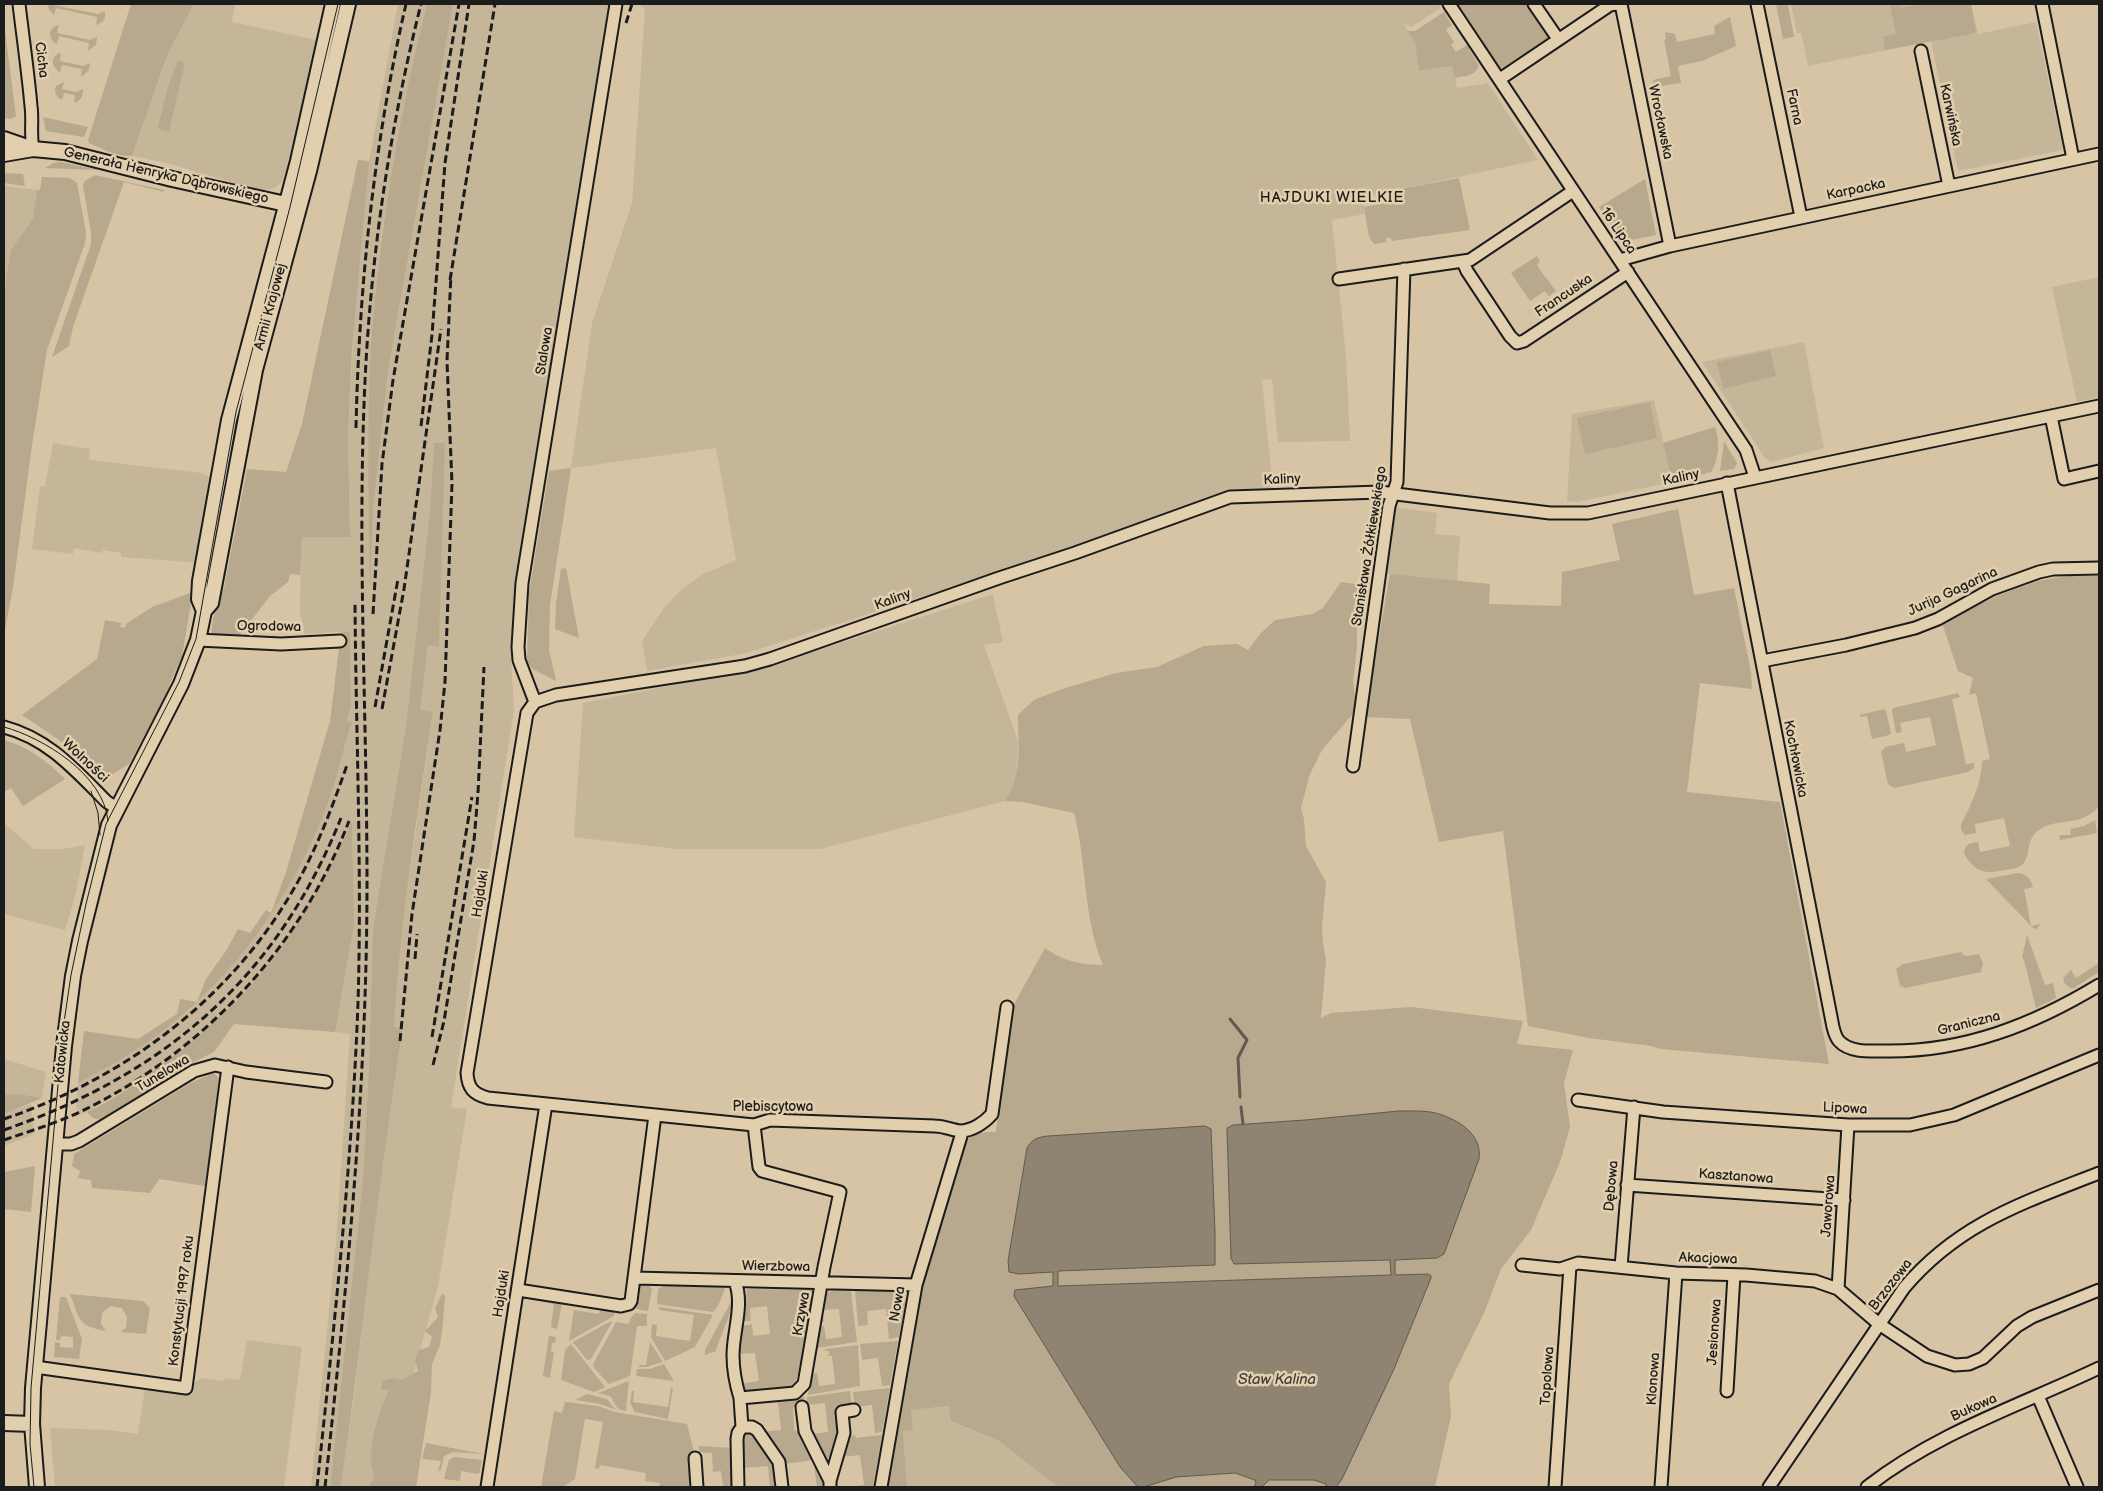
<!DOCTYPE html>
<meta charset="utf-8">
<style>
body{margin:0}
#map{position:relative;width:2103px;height:1491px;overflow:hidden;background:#d6c4a4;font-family:"Balsamiq Sans",sans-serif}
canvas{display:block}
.frame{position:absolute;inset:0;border:5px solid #1c1c1c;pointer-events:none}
</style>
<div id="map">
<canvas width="2103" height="1491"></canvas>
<div class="frame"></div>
</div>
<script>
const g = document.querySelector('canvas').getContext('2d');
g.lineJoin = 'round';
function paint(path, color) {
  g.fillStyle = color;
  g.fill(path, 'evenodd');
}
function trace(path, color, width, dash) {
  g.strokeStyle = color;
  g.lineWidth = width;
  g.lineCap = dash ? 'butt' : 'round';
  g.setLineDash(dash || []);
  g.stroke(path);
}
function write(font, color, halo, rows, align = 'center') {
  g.font = font + ' "Balsamiq Sans",sans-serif';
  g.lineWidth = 5;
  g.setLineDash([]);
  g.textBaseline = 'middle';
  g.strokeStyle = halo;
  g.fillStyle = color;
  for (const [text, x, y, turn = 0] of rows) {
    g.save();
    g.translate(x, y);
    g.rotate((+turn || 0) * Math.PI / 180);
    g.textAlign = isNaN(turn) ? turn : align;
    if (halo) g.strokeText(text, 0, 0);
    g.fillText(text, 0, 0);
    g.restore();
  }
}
const built = new Path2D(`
 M194 4H235L232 22 321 41 287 178 273 189 262 191 167 163 132 156 168 53Z
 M398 4H427L405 100 382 231 377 279 372 333 369 422 370 579 373 510 388 371 453 4H610L516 583 513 609 511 658 514 710 451 1107 467 1109 438 1287 413 1375 391 1487H341L354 1396 380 1180 403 1028 394 1027 398 965 405 904 433 713 419 710 428 645 439 647 444 443H434L430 511 406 725 373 928 369 1067 363 1179 330 1487H311L336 1242 350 1034 335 1032 354 925 352 823 321 886 298 925 273 960 216 1022 138 1082 81 1115 76 1107 78 1083 134 1051 187 1012 209 990 259 932 284 894 305 853 323 816 340 763 352 723 347 722 351 705 350 631 305 634 300 612 301 537H350L348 439 355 302 369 161Z
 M638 4H1439L1441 8 1411 27 1403 23 1415 41 1419 71 1453 66 1457 88 1488 83 1538 160 1363 197 1365 214 1332 220 1346 356 1350 441 1278 442 1272 379 1262 380 1273 490 1232 492 1048 556 747 653 647 671 642 641 664 608 682 589 703 574 736 560 716 448 571 468 592 323 632 203 645 9Z
 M1791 4H1971L1978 34 2036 22 2063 150 1958 171 1931 41 1808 66 1801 33H1797Z
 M4 186 37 190 21 308 4 305Z
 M2099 277V397L2077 402 2052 287Z
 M1804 342 1824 448 1771 462 1765 458 1702 362Z
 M1654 400 1672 482 1577 502 1567 501 1572 414Z
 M53 443 90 449 89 460 202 473 208 476 212 480 201 563 121 557V553L103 550 102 553 74 548 73 554 32 549 40 486H45Z
 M1394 507 1437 513 1435 534 1460 536 1457 581 1385 574Z
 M993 594 1003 642 984 645 1018 741 1017 774 1010 794 1005 801 820 849H676L574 837 583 703 768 666Z
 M4 823 34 849H61L85 845 76 893 65 930 4 914Z
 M4 1059 46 1072 42 1098 19 1094 4 1095Z
 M31 1104 34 1134 4 1146V1114Z
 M247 1340 302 1347 284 1487H55L50 1428 111 1430 138 1434 145 1388 191 1394 193 1384 201 1378 224 1381 225 1378 240 1380Z
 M950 1406 952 1422 999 1441 1058 1487H907L903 1431 913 1430 911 1410Z`);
const green = new Path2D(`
 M48 4 98 14 105 11C106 19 103 23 96 25L97 17 56 8 54 15 49 10Z
 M131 4H194L168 53 132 156C117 157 103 149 89 143L88 140Z
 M427 4H453L388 371 373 510 370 592C369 505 366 418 372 331 381 221 400 111 427 4Z
 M1457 4H1528L1549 37 1502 68 1499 66Z
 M1776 4H1788L1794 37 1783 39Z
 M1890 4H1899L1900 8 1923 4H1971L1976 33 1885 50 1883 37 1896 34Z
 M1444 12 1452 25 1446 30 1454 42 1451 45 1456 52 1467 45 1479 66C1475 76 1465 76 1455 78L1452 66 1419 71 1415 42 1408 31H1415Z
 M1730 17 1736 46 1702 61 1678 66 1681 83 1654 87 1653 80 1671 76 1664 40 1666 39 1665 32 1675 34 1677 42 1715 34 1714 26Z
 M4 23 16 116 10 119 4 118Z
 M59 25 57 33 90 40 97 37 96 45 88 51 89 43 59 36 57 44C47 39 48 27 59 25Z
 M59 53 61 54 60 61 83 66 90 63 89 70 81 77 82 69 62 65 60 72C52 68 50 58 59 53Z
 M178 60 185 62 169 132 160 130 158 127 169 84Z
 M64 82 62 89 76 92 83 89C83 96 81 101 74 103L75 95 64 93 62 100C56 97 54 93 56 86Z
 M43 117 88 127 84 137 46 131Z
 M358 160 369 161 352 348 348 439 350 537H302L300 575 290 574 288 582 270 596 238 637 211 636 213 619 224 588 247 469 286 472 302 424Z
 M61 162 65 163 98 170 45 168 54 163Z
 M4 173 23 174 25 186 4 183Z
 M95 175 164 190V192L124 182 73 327 69 346 52 357 91 244V232L83 186 85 181Z
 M42 177 70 178 77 183 86 233 85 243 47 350 32 445 13 588 4 634V295L11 250 33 219 37 190H40Z
 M1459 178 1470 230 1392 241 1391 238H1386L1387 242 1374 244 1369 236 1364 207 1397 201 1396 190Z
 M1645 179 1656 235 1622 242 1599 207Z
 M1537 256 1540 262 1537 264 1540 270 1556 291 1549 296 1545 291 1530 301 1511 273Z
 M1770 350 1776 376 1723 389 1717 362Z
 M1650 402 1657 438 1585 454 1577 418Z
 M1715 427C1720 440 1719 460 1711 472L1672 482 1663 443Z
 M1724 441 1737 463 1734 469 1720 471Z
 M434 443H445L439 647 428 645 420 710 433 712C417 817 400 921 394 1027L403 1028C378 1181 363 1334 341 1487H330L363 1179 369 1067 373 928 406 725 430 511Z
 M571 468 550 605 549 650 556 681 531 668 527 660 529 593 549 471Z
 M1678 509 1694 595 1734 588 1751 672 1752 689 1700 683 1687 792 1780 802 1829 1064 1661 1049 1651 1046 1589 1038 1528 1026 1503 831 1439 842 1410 719 1365 717 1390 574 1490 584 1489 604 1561 606 1562 572 1620 560 1612 524Z
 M566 568 579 638 555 629 556 604 561 569Z
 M2068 576H2099V807C2093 812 2087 817 2080 819 2068 823 2053 821 2042 828 2024 838 2032 854 2023 864 2019 868 2012 869 2005 870 1986 874 1974 873 1964 853 1965 844 1970 843 1978 842L1980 852 2010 846 2004 818 1975 824 1976 833 1965 835 1961 830V825C1971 804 1982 784 1982 761L1990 759 1976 693 1969 695 1973 678 1958 671 1942 623 1999 595 2037 581Z
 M1341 582 1368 586 1357 627V647L1353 681 1356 703 1352 715 1322 750 1310 774 1301 808 1304 819 1306 846 1326 882 1322 927 1323 943 1326 960 1321 1018 1331 1013 1411 1007 1523 1021 1517 1044 1573 1050 1564 1083 1570 1127 1560 1162 1531 1230 1501 1269 1484 1313 1449 1384 1451 1416 1435 1487H1058L999 1441 951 1421 949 1406 911 1410 913 1430 903 1431 907 1487H886L922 1285 963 1144C973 1133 982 1132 996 1132L1013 1006 1045 948C1063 961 1081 965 1103 965 1083 918 1087 863 1074 813L1022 802 1005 801C1023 776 1018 745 1018 715L1034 700 1062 689 1116 673 1157 667 1204 646 1237 644 1248 650 1261 633 1275 620 1312 614 1323 608Z
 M193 592 182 656 170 683 168 691 129 764 113 774 106 775 86 765 71 748 22 715 97 659 105 620 121 623 120 627 125 628 126 624 152 607Z
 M350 631 351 705 347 722H352C342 753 335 786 323 816 285 910 219 997 134 1051 116 1063 96 1073 78 1083L84 1031 138 1039 177 1014 180 999 197 1002 206 979 226 951 238 929 250 933 266 910 271 913 286 872 330 721 341 632Z
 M1958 693 1960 697 1952 699 1966 764 1974 763V768L1968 772 1894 788 1888 784 1881 752 1885 747 1904 743 1906 752 1936 745 1930 717 1900 723 1902 732 1896 733 1892 711 1893 708Z
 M1884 709 1886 711 1891 733 1889 735 1872 739 1867 716 1860 717V715Z
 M4 740C27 746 48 762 65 779L23 806 11 788 4 792Z
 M2095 820 2097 833 2060 840 2059 835H2071L2070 829 2084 826Z
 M352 822 354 925 335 1032 234 1024 214 1052 190 1064 100 1120 93 1118 87 1112C113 1100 137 1083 160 1066 255 998 304 927 352 822Z
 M2018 873C2026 874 2031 879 2033 887L2024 889 2031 926 2040 924 2037 929 2033 928 1986 879Z
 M2027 935 2045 985 2053 983 2056 998 2036 1008 2024 960 2022 957Z
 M1961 952 1965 956 1979 954 1983 963 1981 972 1905 988 1900 986 1896 969 1903 964Z
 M2099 963V972L2072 989 2065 984 2063 978 2071 970 2076 978Z
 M212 1074H215L219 1078 205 1186 159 1179 150 1193 92 1188 91 1180 78 1178 80 1171 72 1166 74 1154 192 1082Z
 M19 1094 42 1098 4 1114V1095Z
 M35 1166 31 1212 4 1209V1172Z
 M640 1284 649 1285 652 1289 648 1311 636 1309Z
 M666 1285 721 1286 725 1289 718 1306 713 1312 657 1304 658 1289Z
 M747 1289 811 1290 814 1293 806 1357 800 1365 794 1388 746 1394 741 1384 759 1381 755 1353 738 1354 742 1326 752 1324 753 1336 770 1334 767 1306 750 1308 751 1321H743Z
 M834 1290 851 1291 857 1342 817 1348 820 1327 824 1326 826 1339 842 1337 839 1309 822 1310 824 1321 820 1322 825 1294Z
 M855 1291H895L903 1294 905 1304 899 1337 889 1339 886 1309 867 1311 868 1325 858 1326Z
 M70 1294 143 1301 150 1308 146 1334 120 1332 126 1328 127 1317 122 1308 111 1306 102 1313 101 1324 106 1331C77 1326 80 1319 70 1294Z
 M442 1294 445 1295 443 1323 440 1345 432 1364 431 1392 416 1487H368L375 1477C364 1453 379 1412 389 1390H381L383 1381 393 1378 401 1380 418 1371 415 1360 419 1350 429 1347 432 1337 425 1331 438 1317 435 1308Z
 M60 1297H66L82 1339 79 1359 54 1357 55 1342 60 1343V1347L73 1348V1337L61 1336 60 1340H56Z
 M529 1298 562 1303 557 1329 551 1327 554 1304 528 1299Z
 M733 1298C735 1307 719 1338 716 1351L705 1355V1350Z
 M659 1307 713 1315 695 1347 665 1361 651 1337 652 1324 657 1325 656 1336 690 1341 694 1315 659 1310Z
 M574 1310 598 1314 601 1310 614 1312V1316L569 1341Z
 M635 1313 647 1314V1326H637L630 1376 609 1384 594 1368 593 1364 616 1322 629 1324 630 1319Z
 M611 1321 612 1322 591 1359 587 1360 573 1342Z
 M549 1336 556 1337 555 1343H552L551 1351 554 1352 550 1378 543 1376Z
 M898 1341 890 1385 882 1386 878 1358 862 1360 860 1344Z
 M650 1342 663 1362 646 1367H639V1365H646Z
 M571 1344 605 1387 604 1388 594 1392 561 1380 565 1350Z
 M858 1345 860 1386 808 1395 811 1374 817 1373 819 1386 835 1384 832 1356H826L829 1355V1351H825V1349Z
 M664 1364 674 1381 636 1376 637 1369H650Z
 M629 1381 626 1411 618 1409 610 1396 598 1393Z
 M671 1387 673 1388 668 1419 635 1412 630 1403 632 1391H634L633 1402 668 1407Z
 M890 1388 882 1432 875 1433 872 1405 855 1407 853 1392Z
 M850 1391 852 1407 833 1458 823 1459 811 1434 828 1432 825 1403 807 1405V1397Z
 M587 1394 607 1399 616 1410 600 1404 575 1400Z
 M804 1397 805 1405 793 1407 794 1430 803 1434 828 1487H817L813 1460 784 1464 761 1432 781 1430 778 1402 760 1403V1401Z
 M565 1402 598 1406 615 1412 687 1424 694 1452 693 1487H659L660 1483 645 1481 646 1473 600 1465 599 1469 595 1468 603 1422 585 1419 575 1479 563 1487H541L554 1411 562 1413Z
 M754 1433 776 1463 779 1487H770L768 1466 744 1468 740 1462V1435Z
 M855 1435 856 1438 882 1435 873 1487H844L864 1485 860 1455 840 1457 848 1436Z
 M426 1443 483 1454 453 1452 444 1456 441 1470 438 1471 441 1461 422 1459Z
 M699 1446 734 1448 735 1487H723L721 1471 713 1472 712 1453 699 1452Z
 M454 1457 482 1460 479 1474 461 1471 460 1481 444 1479 449 1460Z`);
const water = new Path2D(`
 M1399 1111C1412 1111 1430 1110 1442 1115 1462 1122 1482 1136 1479 1159L1444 1254 1437 1258 1395 1260V1275L1428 1274 1431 1276V1278L1394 1369 1342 1479 1336 1487H1326V1484L1314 1480H1269L1262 1487H1254L1256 1483 1255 1480 1235 1473 1176 1477 1144 1487H1138L1120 1467 1014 1296 1015 1290 1053 1286V1272L1019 1274 1009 1272 1008 1261 1027 1148C1032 1139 1038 1137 1048 1136L1205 1126 1211 1129 1215 1233V1265L1058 1271V1286L1391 1275 1390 1260 1234 1264 1231 1258 1227 1128 1233 1125 1305 1120Z`);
const stream = new Path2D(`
 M1230 1019 1247 1040 1238 1058 1240 1097
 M1241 1107 1243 1124`);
const minor = new Path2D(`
 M19 4C23 38 28 72 31 106 33 120 30 134 33 149
 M1449 4 1746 450 1755 477
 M1534 4 1558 39
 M1621 4 1670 246
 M1757 4 1801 217
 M2042 4 2073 159
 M1921 51 1949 186
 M1500 79 1610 5 1616 4
 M1620 260 1670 246 2099 154
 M1463 262 1467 271 1510 336 1517 343 1524 341 1628 272
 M1339 279 1470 260 1573 191
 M2051 416 2064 479 2099 471
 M1727 483 1833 1027C1834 1031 1836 1038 1839 1041 1850 1053 1871 1051 1886 1051 1964 1052 2033 1025 2099 985
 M198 640 281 644 340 641
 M1762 661 1846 645 1915 628 1938 619 1992 589 2039 572 2053 569 2099 568
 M535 702 519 660 518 647 522 583 616 4
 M4 727C49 739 75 770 107 802L117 808
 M1353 766 1389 506 1397 482 1404 269
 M1007 1007 992 1114C984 1123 972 1131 960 1131 952 1130 944 1126 935 1126L770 1120 754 1125 488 1098C473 1094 468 1088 467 1073L527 713 535 702 556 695 745 666 770 659 999 578 1075 553 1230 497 1380 492 1550 513H1588L2099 406
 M1578 1100 1663 1112 1848 1125H1910L1954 1115 2099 1055
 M55 1144H71L79 1141 194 1071 215 1065 246 1072 326 1082
 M1627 1185 1844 1200
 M1522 1265 1560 1269 1578 1263 1676 1273 1746 1275 1815 1281 1838 1289 1879 1324 1927 1356 1955 1365 1969 1364 1983 1358 2017 1326 2032 1317 2099 1290
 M1621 1267 1634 1107
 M635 1278 916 1285
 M735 1281C744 1305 733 1331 733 1355 733 1369 736 1385 740 1398L795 1393 804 1384 824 1267 840 1192 762 1171 759 1167 754 1125
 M1838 1289 1848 1125
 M518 1290 621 1306 629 1304 631 1301 655 1115
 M35 1367 186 1388 228 1067
 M1727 1391 1734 1275
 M2038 1396 2077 1487
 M802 1407 805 1431 830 1481V1487
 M742 1427H752L757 1430 779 1462 782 1487
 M695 1458 697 1487
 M830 1481 844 1433 842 1412 854 1410
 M487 1487 546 1104
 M738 1487 737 1439 738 1433 742 1427 740 1398
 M881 1487 916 1285 961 1136V1131
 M1555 1487 1570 1266
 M1661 1487 1676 1273
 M1769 1487 1904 1288C1959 1223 2023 1203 2099 1173
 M1867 1487C1936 1433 2021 1405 2099 1368`);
const tertiary = new Path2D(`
 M4 139 33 149 65 152 172 179 295 206
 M4 154 33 149
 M204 611 199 599 200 581 229 420 298 161 333 4
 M4 1423 32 1424
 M37 1487 32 1424 33 1388 64 1046 73 976 80 941 109 825 181 684 198 640 204 611 211 603 255 370 309 171 348 4`);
const tram = new Path2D(`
 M4 727C44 738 104 775 108 821
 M91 791 98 813 100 835
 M34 1487 30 1444 31 1388 63 1029 71 975 86 904 106 824 179 682 196 639 236 412 290 207 338 4`);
const rail = new Path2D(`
 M626 23 632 4
 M450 280 495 4
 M421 426 432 335 445 163 469 4
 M356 428C359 286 374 142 406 4
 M373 614 382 464 393 380 459 4
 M375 707 398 579
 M382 709 404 589 441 329
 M415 959 417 934
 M432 1037 472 797
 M400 1041 412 914 440 730 445 682 452 484 447 361 451 274
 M433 1065 444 1021 474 841 478 793 484 667
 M4 1119C120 1080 225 1004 289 897 314 856 331 811 347 765
 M4 1130C165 1074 277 978 341 818
 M4 1140C30 1131 57 1123 82 1111 203 1052 301 947 349 821
 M317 1487C334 1326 352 1165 358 1003 362 870 356 736 355 603
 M325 1487C347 1285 367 1086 367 883 367 715 357 548 365 381 371 254 390 127 421 4`);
const streetNames = [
 ["Cicha",41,60,83],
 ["Farna",1794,107,78],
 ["Karwińska",1950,115,78],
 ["Wrocławska",1660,122,78],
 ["Generała Henryka Dąbrowskiego",166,176,13],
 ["Karpacka",1856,190,-12],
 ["16 Lipca",1618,231,56],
 ["Francuska",1564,296,-34],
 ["Armii Krajowej",271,307,-75],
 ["Stalowa",545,351,-81],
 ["Kaliny",1681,478,-12],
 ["Kaliny",1282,480,-2],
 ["Stanisława Żółkiewskiego",1370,546,-81],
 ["Jurija Gagarina",1953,592,-25],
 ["Kaliny",893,600,-20],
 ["Ogrodowa",269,627,1],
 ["Kochłowicka",1795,759,79],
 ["Wolności",85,761,43],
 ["Hajduki",481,894,-81],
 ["Graniczna",1969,1024,-14],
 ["Katowicka",63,1052,-84],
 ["Tunelowa",163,1074,-31],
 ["Plebiscytowa",773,1107],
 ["Lipowa",1845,1109,3],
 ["Kasztanowa",1736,1177,4],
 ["Dębowa",1612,1186,-85],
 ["Jaworowa",1829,1206,-86],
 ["Akacjowa",1708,1259,2],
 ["Wierzbowa",776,1267,1],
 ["Brzozowa",1891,1285,-52],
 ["Hajduki",502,1294,-81],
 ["Konstytucji 1997 roku",182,1301,-83],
 ["Nowa",898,1304,-80],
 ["Krzywa",802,1314,-80],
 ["Jesionowa",1715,1332,-86],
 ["Topolowa",1548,1376,-86],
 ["Klonowa",1654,1379,-86],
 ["Bukowa",1974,1408,-24]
];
const neighbourhoodNames = [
 ["HAJDUKI WIELKIE",1332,198]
];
const waterNames = [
 ["Staw Kalina",1277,1380]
];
paint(built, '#c6b699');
paint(green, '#b7a88e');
paint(water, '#8f8371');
trace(water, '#615a4f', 1);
trace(stream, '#615a4f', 3);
trace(minor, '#1c1c1c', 15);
trace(tertiary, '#1c1c1c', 18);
trace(minor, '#e2cfad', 11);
trace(tertiary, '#e2cfad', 14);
trace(tram, '#1c1c1c', 1);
trace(rail, '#1c1c1c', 3, [8, 4]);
write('14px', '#1c1c1c', '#e2cfad', streetNames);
g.letterSpacing = '1px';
write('15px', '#1c1c1c', '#e2cfad', neighbourhoodNames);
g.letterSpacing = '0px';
write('italic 15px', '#44403a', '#e2cfad', waterNames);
</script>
